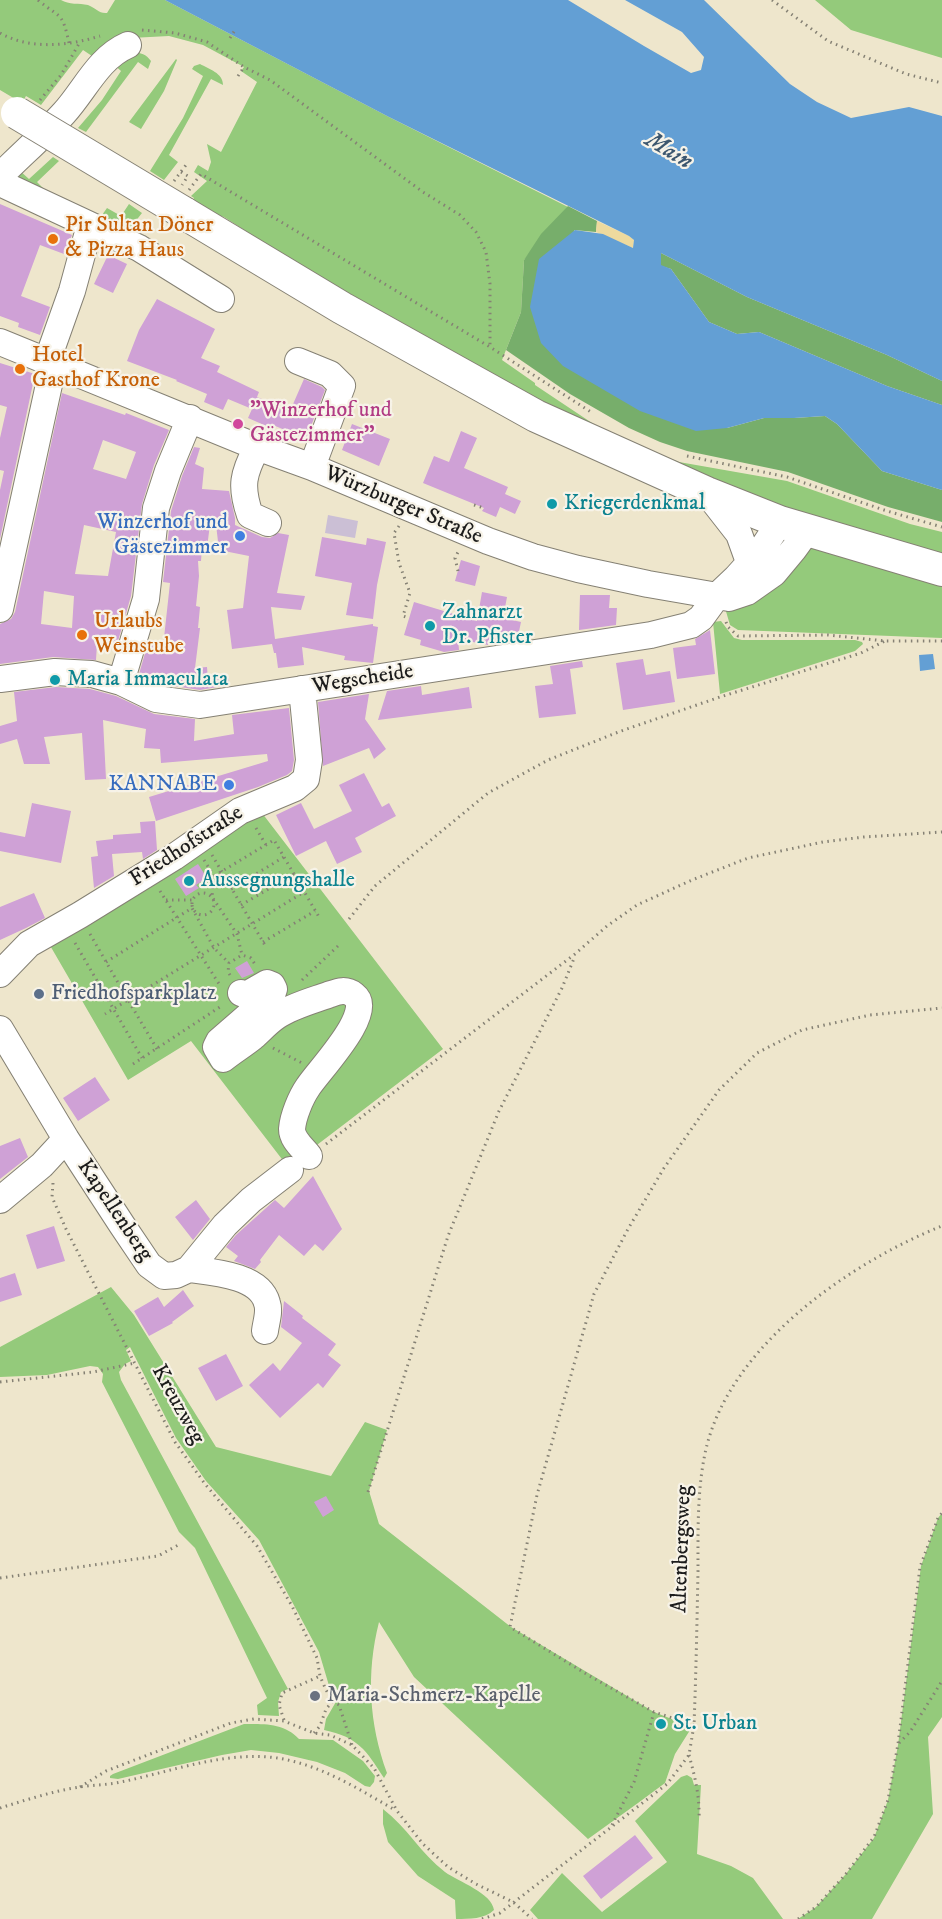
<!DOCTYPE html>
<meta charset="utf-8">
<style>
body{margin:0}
canvas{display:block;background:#eee6cc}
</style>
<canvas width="942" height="1919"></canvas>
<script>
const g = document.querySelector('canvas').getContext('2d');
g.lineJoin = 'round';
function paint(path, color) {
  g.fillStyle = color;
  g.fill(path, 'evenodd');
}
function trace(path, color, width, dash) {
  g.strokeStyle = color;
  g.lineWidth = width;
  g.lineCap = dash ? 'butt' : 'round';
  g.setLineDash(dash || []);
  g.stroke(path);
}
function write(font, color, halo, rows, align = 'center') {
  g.font = font + ' "IM FELL DW Pica",serif';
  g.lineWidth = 4.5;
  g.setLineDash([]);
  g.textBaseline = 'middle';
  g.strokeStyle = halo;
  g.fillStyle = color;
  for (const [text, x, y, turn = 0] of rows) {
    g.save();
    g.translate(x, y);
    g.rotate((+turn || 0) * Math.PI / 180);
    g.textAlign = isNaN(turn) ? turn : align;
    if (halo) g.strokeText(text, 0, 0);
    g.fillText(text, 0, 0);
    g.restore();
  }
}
const industrial = new Path2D(`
 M328 515 358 521 355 538 325 533Z`);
const green = new Path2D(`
 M0 0H61C69 5 79 3 88 5 96 8 99 14 107 13L115 0H165L389 117 568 207 524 260 521 312 502 360 535 383V385L604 431 679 462 787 481 910 524 942 532V553L782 507 607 441 281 259 263 242 224 217 189 206 194 198 191 196 207 181 194 172 198 165 208 171 211 162 207 144 221 152 257 82 241 71 244 67 203 45 169 36 112 39 95 58 83 50 41 105 26 96 22 103 0 90Z
 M815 0H942V58L851 30Z
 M133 52C141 53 146 54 151 61L148 69 138 62 86 132 78 128 102 100 121 71 111 62Z
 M176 59 177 60 164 91 141 129 129 122Z
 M200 64C209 69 223 73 223 85L211 79 169 155 178 162 164 180 150 171 183 118 203 76 192 69 194 66Z
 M53 157 59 161 37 182 47 192 14 177 19 170 29 179Z
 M129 204 142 213 131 227 119 229 105 223 102 215 107 208 121 216Z
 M810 543 942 580V638L738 630 730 625 725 608Z
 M721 621 734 638 742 640H855L862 642 863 644 855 651 720 694 713 622Z
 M262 813 443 1049 288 1167 191 1041 128 1080 48 942Z
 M111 1287 134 1315 216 1447 331 1476 365 1422 387 1430 369 1491 379 1524 511 1627 654 1712 692 1727 675 1754 665 1783 638 1803 588 1839 414 1677 379 1622C366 1674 369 1723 387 1773L384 1778C366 1750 358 1737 324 1730L326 1719 337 1700 330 1689 319 1652 259 1540 206 1481 176 1438 130 1347 126 1350 131 1361 125 1364 119 1372 121 1380 288 1689 281 1692 278 1702 279 1716 258 1715 257 1705 267 1698 195 1548 179 1532 102 1382 103 1374 98 1367 90 1366 47 1375 0 1377V1347Z
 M942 1513V1717L928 1737 933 1814 872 1919H798L816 1907 845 1875 874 1838 888 1800 898 1745 921 1566 938 1518Z
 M244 1724C265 1724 284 1723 299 1739L333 1740 363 1761 375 1776 374 1782 370 1787 365 1786 345 1773 317 1762 279 1753 251 1750 222 1755 118 1779 110 1778V1776L113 1774Z
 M687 1775 692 1778 694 1785H701L697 1854 731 1866 753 1878 783 1919H538L530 1910 562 1873 602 1912 667 1862 635 1821 681 1777Z
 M383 1809C407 1827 421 1854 445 1872 459 1882 492 1893 494 1910 485 1919 469 1919 456 1919L455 1900 418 1876 388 1842 383 1824Z`);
const forest = new Path2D(`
 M568 206 597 221 596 232 574 230 727 428 764 418H794L825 416 837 424 882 471 942 490V522L888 507 788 472 687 451 660 442 629 428 570 394 506 350 521 312 524 260 541 234Z
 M661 253 747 297 887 355 942 381V405L887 386 759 332 737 334 709 322 671 269 661 266Z`);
const sand = new Path2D(`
 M597 221 629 236 634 240 633 248 596 232Z`);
const water = new Path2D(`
 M165 0H568L644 46 691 73 701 70 704 57 682 32 625 0H704L790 84 817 102 851 118 909 107 942 116V381L887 355 747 297 661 253V265L671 269 709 322 737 334 759 332 887 386 942 405V490L882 471 837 424 825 416 794 418H764L727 428 696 431 640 411 563 366 541 343 530 307 539 259 575 230 603 234 633 248 634 240 629 236 389 117Z
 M933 654 935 669 920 671 919 655Z`);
const building = new Path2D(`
 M0 204 72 235 64 254 40 245 21 296 50 307 40 335 18 327 19 323 0 316Z
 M108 255 127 264 113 293 94 284Z
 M157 299 215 329 201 358 220 366 217 372 259 392 257 397 290 411 304 379 322 387 325 390 306 439 273 425 271 428 248 418 252 409 228 399 223 410 204 402 207 394 176 381 177 380 127 361 139 330Z
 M0 363 35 374 0 539V490L4 471 0 470V438L7 407 0 405Z
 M62 393 125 415 126 413 169 430 154 465 142 504 131 596 116 648 97 644 96 660 53 657 0 664V624L11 619 15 612ZM103 440 136 452 126 479 93 469ZM84 525 116 532 108 576 75 574ZM44 591 74 596 72 628 41 624Z
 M352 424 390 439 379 466 342 450Z
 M461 431 477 438 464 468 508 487 505 494 521 501 515 514 500 507 496 517 482 511 484 508 423 483 434 456 449 462Z
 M194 447 200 448 195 464 204 468 202 489 229 491 235 518V525L262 537 270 538 278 533 289 535 277 593 305 596 301 610 271 607 275 639 373 624V626L378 627 373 663 344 660 345 656 302 647 304 665 278 668 276 653H274L272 644 232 649 227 610 243 608 249 556 219 550 215 516H211L207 548 202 547 201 561H198L199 576 196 606 200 607 198 628H200L195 668 207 667 208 680 229 678V685L200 690 160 684 139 674 148 643 163 647 170 583 163 582 171 511 182 476Z
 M322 537 366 545 367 538 386 542 377 585 373 619 346 615 352 583 315 576Z
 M461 560 480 566 475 586 455 581Z
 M482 592 507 597 503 618 521 622 517 641 507 642 489 639 488 645 458 639 459 650 444 652 420 645 421 640 404 635 414 602 477 621Z
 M580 595H610L609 608H617L616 625 579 630Z
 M710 630 715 674 677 679 673 648 696 645 695 639Z
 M643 659 646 675 670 671 675 702 623 710 616 663Z
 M582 661 583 667 570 669 576 714 539 718 535 686 553 684 550 666Z
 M421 686 422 695 469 687 472 708 378 720 387 691Z
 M56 687 90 689 116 696 154 714 195 719 194 741 234 734 232 715 289 708 294 760 292 771 287 775 258 787 156 821 149 797 268 761 267 754 161 763 160 749 144 748 146 729 103 720 106 779 85 780 82 733 44 737 50 764H24L17 739 0 744V726L17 721 14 692Z
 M369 694 365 719 386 749 374 759 369 748 323 766 318 702Z
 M364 773 382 807 389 803 396 816 355 838 362 852 337 864 326 841 296 856 276 815 301 803 314 829 352 811 339 785Z
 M32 803 71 811 61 863 0 851V832L25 837Z
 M155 821 157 850 143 859 142 852 112 854 114 876 94 888 91 857 98 856 96 841 113 839V835L141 833 140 822Z
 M198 864 207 878 196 885 199 888 186 896 175 879Z
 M34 893 45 918 26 928 0 940V907Z
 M247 961 254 973 242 978 235 968Z
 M95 1077 110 1100 78 1121 63 1098Z
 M20 1138 28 1157 0 1179V1146Z
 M313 1176 342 1229 323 1251 315 1244 304 1256 279 1235 260 1260 261 1262 255 1269 234 1261 238 1256 226 1247 236 1235 275 1200 284 1208Z
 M196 1200 210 1219 193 1240 175 1217Z
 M54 1226 65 1261 37 1269 26 1235Z
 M15 1273 22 1295 0 1302V1278Z
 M183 1290 194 1306 172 1322 173 1323 149 1336 134 1311 158 1297 164 1307Z
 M284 1301 303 1316 302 1318 336 1344 328 1355 341 1365 323 1388 318 1383 280 1418 249 1385 273 1363 280 1371 302 1343 281 1327Z
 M226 1354 243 1386 216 1401 198 1368Z
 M326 1496 334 1510 323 1517 314 1502Z
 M635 1835 653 1858 601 1899 583 1876Z`);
const path = new Path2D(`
 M38 0C60 19 62 10 69 43
 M772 0 828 41 906 74 942 83
 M142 30 175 33 207 42 244 67 270 80 423 192 460 215 476 232 486 252 490 284V347
 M0 33C30 50 68 46 100 36
 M230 38 235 30
 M238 76 244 67
 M40 100 61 75 80 42
 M181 172 188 176 182 185
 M174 181 186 165
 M189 190 201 174 490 347 591 412
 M687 456 787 477 887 511 942 527
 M474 505 484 508
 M399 526 394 533 399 563 410 593 403 616 409 618
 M458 571 455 558 458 552
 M726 622 728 627 738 636 828 635 885 641H942
 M256 828 266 845
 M212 855 266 947
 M204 860 214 876 212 897 237 934 242 955
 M214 876 274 840 319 917
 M231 889 284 857
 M160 891 221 987
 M192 904a11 11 0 1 1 22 0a11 11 0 1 1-22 0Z
 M166 900H192
 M241 905 294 874
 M349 919 375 886 488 793 548 760 621 731 720 697 861 653 885 641
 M90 934 128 1000 105 1014
 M263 942 315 911
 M75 943 142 1058
 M106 962 192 908 214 948 229 963
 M230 975 228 972 229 963 242 955 251 958 256 966
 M302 980 339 945
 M273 1048 302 1063
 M157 1049 128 1000 304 892
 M133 1064 223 1005
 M326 1144 575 954 607 926 637 905 692 880 748 858 823 842 864 837 942 832
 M53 1183 52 1197 66 1229 175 1442 205 1484 257 1546 292 1606 317 1658 320 1676 326 1690 333 1701 339 1705 352 1745
 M0 1382 93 1372 135 1363
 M368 1492 448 1236 499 1111 562 988 575 956
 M0 1578 158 1556 180 1544
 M284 1720 279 1705 282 1693 320 1676
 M694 1725 654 1712 588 1675 510 1627 537 1495 594 1294 628 1229 664 1168 719 1090 757 1053 802 1030 870 1015 942 1008
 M314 1733 320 1726 326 1709 333 1701
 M899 1743 910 1732 942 1681
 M689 1755C695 1777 700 1797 699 1820
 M80 1787 106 1771 231 1723 254 1719 284 1721 314 1733 330 1735 352 1745 374 1768 397 1811 423 1844 448 1867 476 1884 513 1902 532 1919
 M0 1808C26 1800 53 1791 80 1787 92 1785 104 1785 116 1783 173 1772 234 1746 292 1761 329 1770 362 1791 395 1810
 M612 1825 634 1782 654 1712
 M482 1919 500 1913 667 1784 689 1755 694 1725C696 1674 697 1622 698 1571 698 1531 697 1488 706 1449 730 1346 849 1263 942 1226
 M798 1919 816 1907 845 1875 874 1837 888 1800 898 1744 920 1567 938 1518 942 1513`);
const minor = new Path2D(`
 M0 176C21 155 44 135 64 113 85 90 98 58 128 45
 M0 183 139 248 221 299
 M0 342 257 447 312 467 488 541 533 557 578 569 648 584 729 598 747 592 774 573 794 549 807 531
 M298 361 330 374 342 386 312 467
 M257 447C243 474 240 486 250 515L268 523
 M707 493 739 534 749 562
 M0 609 50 380V353L72 291 90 225
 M0 679 55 672 92 674 121 682 156 699 200 705 651 635 691 625 701 618 717 596 736 578 762 549 780 522
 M121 682 146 599 156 508 168 471 190 418
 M0 974 29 944 80 915 174 857 240 811 295 788 306 779 309 760 302 689
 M241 993 246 995 267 983 272 985 274 989 272 995 219 1041 216 1047 223 1059C233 1051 243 1045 253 1037 261 1030 268 1022 277 1016 292 1006 311 1001 328 995 337 992 345 988 354 995 376 1012 319 1070 308 1087 301 1097 293 1116 292 1129 292 1140 303 1148 309 1156
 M0 1029 66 1139 122 1225 149 1265 164 1276 176 1275 189 1269 225 1225 251 1200 290 1170
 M0 1200 42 1165 66 1139
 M189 1269C212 1272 260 1275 267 1303 270 1312 266 1322 265 1331`);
const major = new Path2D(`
 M184 213 342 308 536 416 707 493 780 522 942 570`);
const majorBridge = new Path2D(`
 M17 113 184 213`);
const markers = [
 [53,239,6,"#e8710a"],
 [20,369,6,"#e8710a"],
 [238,424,6,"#d1479c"],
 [552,504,6,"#0f9aa8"],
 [240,536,6,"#3f7fe0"],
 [430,626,6,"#0f9aa8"],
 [82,635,6,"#e8710a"],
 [55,680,6,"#0f9aa8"],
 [229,785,6,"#3f7fe0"],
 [189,881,6,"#0f9aa8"],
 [39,994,6,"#5c6f8a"],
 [315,1696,6,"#6b7280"],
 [661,1724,6,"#0f9aa8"]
];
const foodNames = [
 ["Pir Sultan Döner",65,226],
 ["& Pizza Haus",65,251],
 ["Hotel",32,356],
 ["Gasthof Krone",32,381],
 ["Urlaubs",94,622],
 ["Weinstube",94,647]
];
const hotelNames = [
 ["\"Winzerhof und",250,411],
 ["Gästezimmer\"",250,436]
];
const cultureNames = [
 ["Kriegerdenkmal",564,504],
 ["Zahnarzt",442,613],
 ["Dr. Pfister",442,638],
 ["Maria Immaculata",67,680],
 ["Aussegnungshalle",201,881],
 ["St. Urban",673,1724]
];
const streetNames = [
 ["Würzburger Straße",403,506,23],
 ["Wegscheide",363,680,-9],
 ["Friedhofstraße",187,847,-33],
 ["Kapellenberg",114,1211,56],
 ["Kreuzweg",177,1405,61],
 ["Altenbergsweg",683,1549,-88]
];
const shopNames = [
 ["Winzerhof und",228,523],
 ["Gästezimmer",228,548],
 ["KANNABE",217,785]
];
const serviceNames = [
 ["Friedhofsparkplatz",51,994]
];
const worshipNames = [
 ["Maria-Schmerz-Kapelle",327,1696]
];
const waterNames = [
 ["Main",668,152,31]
];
paint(industrial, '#cbbfd5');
paint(green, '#94ca7b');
paint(forest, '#77ae6b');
paint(sand, '#eeda9e');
paint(water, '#639fd4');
paint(building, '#cfa1d6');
trace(minor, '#858174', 28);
trace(major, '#858174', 34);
trace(path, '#858174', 3, [1.5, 4.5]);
trace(minor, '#fff', 26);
trace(major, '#fff', 32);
trace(majorBridge, '#858174', 34, []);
trace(majorBridge, '#fff', 32);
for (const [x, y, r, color] of markers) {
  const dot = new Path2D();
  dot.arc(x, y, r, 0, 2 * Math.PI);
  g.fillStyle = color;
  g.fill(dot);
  trace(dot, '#f7f3e8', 2);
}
write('22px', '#c56008', '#f7f3e8', foodNames, 'left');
write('22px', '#b23c85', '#f7f3e8', hotelNames, 'left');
write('22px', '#0d838f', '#f7f3e8', cultureNames, 'left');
write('22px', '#1c1c1c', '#f7f3e8', streetNames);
write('22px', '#366cbe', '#f7f3e8', shopNames, 'right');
write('22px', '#4e5e75', '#f7f3e8', serviceNames, 'left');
write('22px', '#5b616d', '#f7f3e8', worshipNames, 'left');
write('italic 24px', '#3c576f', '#f7f3e8', waterNames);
</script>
